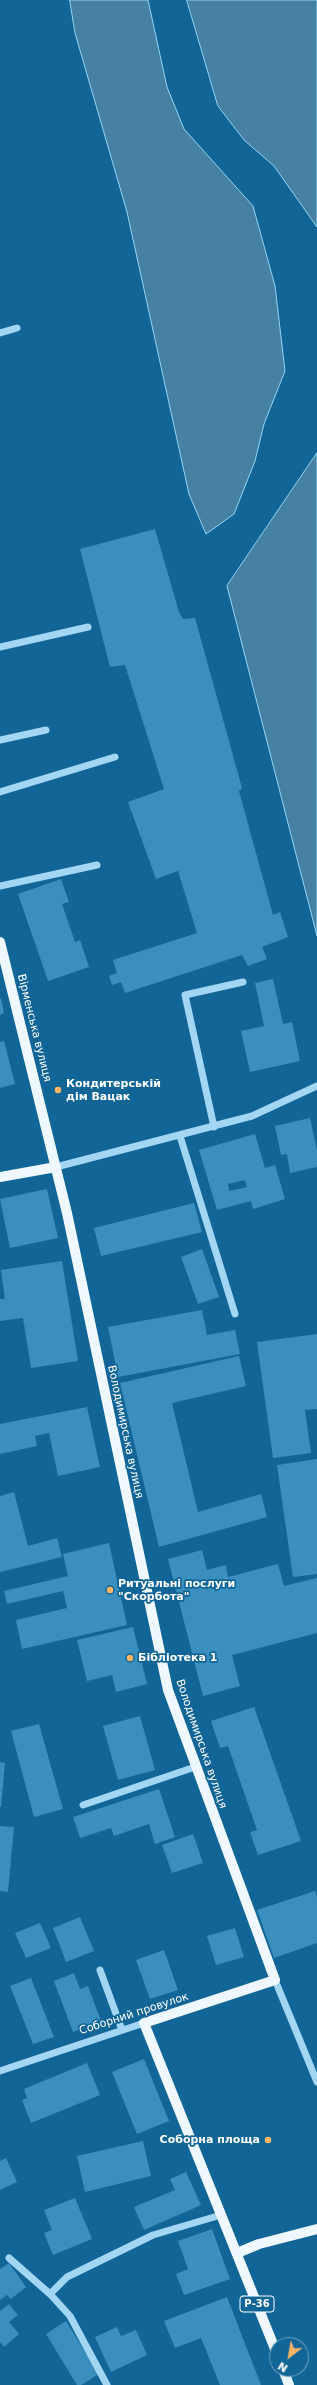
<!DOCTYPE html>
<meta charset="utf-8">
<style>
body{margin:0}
#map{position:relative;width:317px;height:2385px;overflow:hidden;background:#126597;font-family:"DejaVu Sans",sans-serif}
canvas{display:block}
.north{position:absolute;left:269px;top:2337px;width:40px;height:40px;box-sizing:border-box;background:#126597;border:1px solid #71a3c1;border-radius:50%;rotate:211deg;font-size:11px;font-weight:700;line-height:16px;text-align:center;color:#fff}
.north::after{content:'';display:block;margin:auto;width:14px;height:18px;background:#ffb565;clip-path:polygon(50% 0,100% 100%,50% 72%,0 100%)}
</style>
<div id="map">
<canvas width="317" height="2385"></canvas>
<div class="north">N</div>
</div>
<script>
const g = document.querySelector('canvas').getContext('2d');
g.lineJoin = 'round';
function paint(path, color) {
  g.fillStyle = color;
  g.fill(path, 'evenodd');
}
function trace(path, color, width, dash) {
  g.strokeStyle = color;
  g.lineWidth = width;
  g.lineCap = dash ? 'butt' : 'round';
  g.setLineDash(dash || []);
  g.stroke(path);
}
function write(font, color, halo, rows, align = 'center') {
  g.font = font + ' "DejaVu Sans",sans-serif';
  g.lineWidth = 3.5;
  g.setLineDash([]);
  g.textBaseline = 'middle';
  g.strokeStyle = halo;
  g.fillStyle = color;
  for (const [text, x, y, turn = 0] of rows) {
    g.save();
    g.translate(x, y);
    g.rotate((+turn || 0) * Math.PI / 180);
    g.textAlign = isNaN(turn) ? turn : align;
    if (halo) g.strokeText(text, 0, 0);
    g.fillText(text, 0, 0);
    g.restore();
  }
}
const water = new Path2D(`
 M70 0H148L167 87 184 129 253 206 275 286 285 371 264 424 255 461 234 514 206 534 189 494 127 212 75 33Z
 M187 0H317V227L274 166 244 140 218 106Z
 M317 453V936L227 586Z`);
const building = new Path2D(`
 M155 529 179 612 183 619 195 618 242 788 239 791 273 915 280 912 288 937 262 947 267 959 248 966 242 955 125 993 121 982 112 985 109 976 117 973 113 960 197 933 178 871 156 879 128 802 164 789 125 665 110 667 80 549Z
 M61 879 69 902 62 904 75 942 80 940 89 967 48 981 18 894Z
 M273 979 283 1024 292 1022 300 1061 250 1072 241 1031 264 1026 255 983Z
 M1 998 4 1013 0 1015V999Z
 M4 1041 15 1084 0 1088V1042Z
 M310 1118 317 1151V1167L290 1173 287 1154 281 1155 275 1126Z
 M255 1134 265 1168 275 1165 285 1199 253 1209 251 1201 217 1210 199 1150ZM245 1180 247 1187 229 1191 228 1184Z
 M47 1189 58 1238 10 1248 0 1199Z
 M194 1203 202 1232 101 1256 94 1228Z
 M202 1249 219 1297 198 1304 181 1257Z
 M62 1261 78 1361 31 1368 23 1318 0 1321V1299H5L1 1270Z
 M202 1310 207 1335 235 1330 240 1354 118 1377 108 1327Z
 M317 1334V1409L305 1410 311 1453 273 1458 257 1342Z
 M239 1356 246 1386 172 1403 198 1512 261 1494 267 1517 159 1547 120 1383Z
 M87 1407 100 1467 58 1476 49 1433 35 1436 37 1446 0 1454V1424Z
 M317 1459V1574L293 1577 277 1465Z
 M14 1492 28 1546 57 1538 62 1557 0 1572V1496Z
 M109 1543 127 1625 22 1649 16 1620 67 1608 63 1591 7 1604 4 1591 68 1576 63 1554Z
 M202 1550 207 1570 226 1565 228 1577 278 1564 284 1586 317 1578V1633L232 1655 240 1686 203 1696 168 1559Z
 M133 1627 147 1684 116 1692 112 1675 87 1681 77 1640Z
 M254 1707 301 1841 258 1855 250 1832 257 1830 228 1746 220 1748 211 1721Z
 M140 1716 155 1770 118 1780 103 1726Z
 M39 1724 63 1809 34 1817 11 1731Z
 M0 1762 5 1763 1 1807H0Z
 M159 1789 175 1837 155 1844 149 1824 114 1836 111 1828 80 1838 73 1817Z
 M0 1826 14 1827 8 1892 0 1891Z
 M193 1834 203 1863 172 1873 162 1845Z
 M315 1891 317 1897V1943L274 1958 257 1910Z
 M80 1917 94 1951 66 1962 53 1928Z
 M40 1923 51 1948 26 1958 15 1933Z
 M235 1928 244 1957 216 1965 207 1936Z
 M164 1950 178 1990 150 1999 136 1960Z
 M74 1973 80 1989 88 1986 101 2021 73 2032 54 1981Z
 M31 1978 54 2037 33 2044 10 1986Z
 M144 2059 169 2121 137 2134 112 2072Z
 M87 2063 100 2095 31 2123 22 2100 27 2098 24 2089Z
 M143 2141 151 2176 85 2192 77 2156Z
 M6 2158 17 2182 0 2190V2161Z
 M186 2172 201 2205 144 2230 134 2207 175 2190 170 2179Z
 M75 2198 92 2239 53 2255 44 2233 52 2230 44 2210Z
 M212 2229 230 2279 184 2295 176 2274 188 2269 178 2241Z
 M9 2263 26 2287 11 2299 7 2295 0 2300V2269Z
 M227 2297 261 2385H220L201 2338 175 2348 164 2321Z
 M9 2304 18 2315 9 2322 19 2334 4 2347 0 2342V2311Z
 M66 2321 99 2374 81 2385H77L46 2334Z
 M117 2327 121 2336 136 2330 147 2355 111 2372 95 2337Z`);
const minor = new Path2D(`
 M0 333 17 328
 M0 647 88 627
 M0 740 46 730
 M0 792 115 757
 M0 886 97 865
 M214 1127 185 995 243 982
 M180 1136 235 1314
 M56 1167 252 1116 317 1086
 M83 1805 195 1767
 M100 1970 122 2030
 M275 1980 317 2082
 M0 2071 144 2023
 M9 2258 50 2294 70 2316 107 2385
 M50 2294 67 2277 153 2235 221 2215`);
const major = new Path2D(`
 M0 942 67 1213 168 1690 275 1980 144 2023 277 2354
 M0 1177 56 1167
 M237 2253 259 2244 317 2229
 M283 2369 289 2385`);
const markers = [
 [58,1090,4,"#ffb565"],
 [110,1590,4,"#ffb565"],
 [130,1658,4,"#ffb565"],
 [268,2140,4,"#ffb565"]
];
const shields = [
 [257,2304,34]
];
const shieldNames = [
 ["Р-36",257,2304]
];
const streetNames = [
 ["Вірменська вулиця",34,1028,76],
 ["Володимирська вулиця",125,1432,78],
 ["Володимирська вулиця",201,1744,71],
 ["Соборний провулок",134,2014,-18]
];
const poiNames = [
 ["Кондитерській",66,1084],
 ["дім Вацак",66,1097],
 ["Ритуальні послуги",118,1584],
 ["\"Скорбота\"",118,1597],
 ["Бібліотека 1",138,1658],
 ["Соборна площа",260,2140,"right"]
];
paint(water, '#4681a4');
trace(water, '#94d5f6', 1);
paint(building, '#3b8fbf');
trace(minor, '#a3d6f3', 7);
trace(major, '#eff8ff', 10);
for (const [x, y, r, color] of markers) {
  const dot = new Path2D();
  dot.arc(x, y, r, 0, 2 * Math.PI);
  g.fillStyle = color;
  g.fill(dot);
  trace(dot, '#126597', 1.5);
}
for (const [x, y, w] of shields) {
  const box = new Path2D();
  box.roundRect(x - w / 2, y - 8, w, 16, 3);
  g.fillStyle = '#126597';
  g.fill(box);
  trace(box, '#fff', 1);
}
write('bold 10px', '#fff', null, shieldNames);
write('11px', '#fff', '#126597', streetNames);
write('bold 11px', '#fff', '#126597', poiNames, 'left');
</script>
